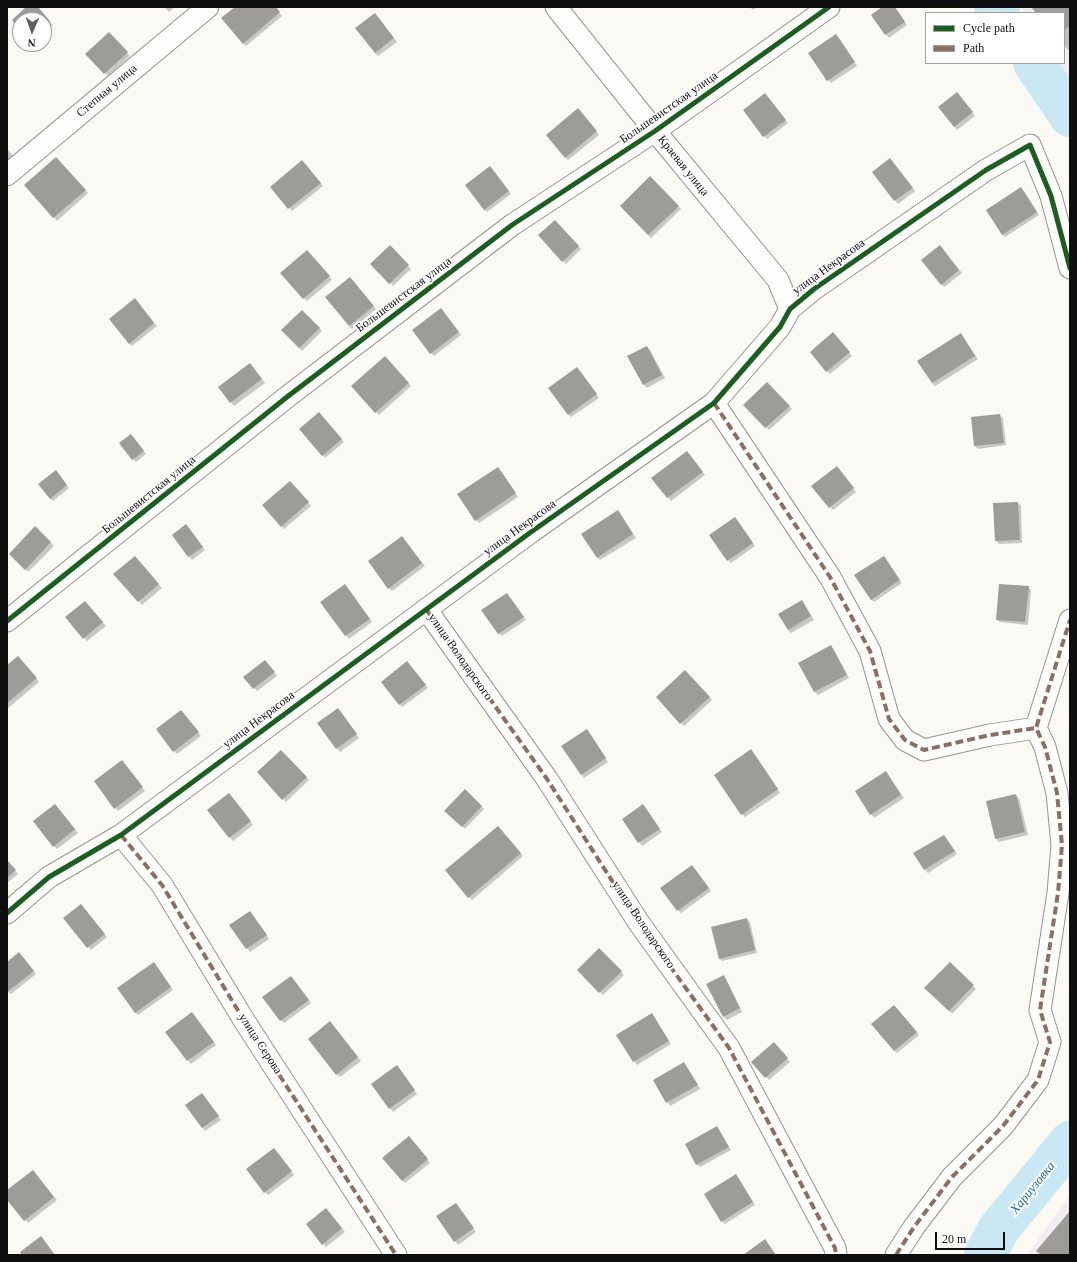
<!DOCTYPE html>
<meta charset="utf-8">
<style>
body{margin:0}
#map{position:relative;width:1077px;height:1262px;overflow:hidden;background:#faf9f4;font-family:Georgia,serif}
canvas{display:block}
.frame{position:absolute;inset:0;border:8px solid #0e0e0e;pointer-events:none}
.legend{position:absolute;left:925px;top:12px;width:140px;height:52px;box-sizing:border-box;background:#fff;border:1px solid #9f9f9f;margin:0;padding:5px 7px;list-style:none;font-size:12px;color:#0e0e0e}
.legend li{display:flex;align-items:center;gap:8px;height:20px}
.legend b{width:20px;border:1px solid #9f9f9f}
.north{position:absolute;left:12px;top:12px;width:40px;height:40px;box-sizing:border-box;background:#fff;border:1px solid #9f9f9f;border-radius:50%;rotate:182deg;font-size:11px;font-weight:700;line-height:16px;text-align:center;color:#0e0e0e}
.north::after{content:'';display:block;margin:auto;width:14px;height:18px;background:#61605e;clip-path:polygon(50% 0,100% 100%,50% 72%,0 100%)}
.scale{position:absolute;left:935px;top:1232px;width:70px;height:18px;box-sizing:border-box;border:2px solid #0e0e0e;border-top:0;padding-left:5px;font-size:12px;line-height:14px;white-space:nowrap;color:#0e0e0e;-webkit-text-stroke:3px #fff;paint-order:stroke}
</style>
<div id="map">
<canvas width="1077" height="1262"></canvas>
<div class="frame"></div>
<ul class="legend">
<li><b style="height:5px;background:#1b5e20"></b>Cycle path</li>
<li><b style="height:5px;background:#8d6e63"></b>Path</li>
</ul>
<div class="north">N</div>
<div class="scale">20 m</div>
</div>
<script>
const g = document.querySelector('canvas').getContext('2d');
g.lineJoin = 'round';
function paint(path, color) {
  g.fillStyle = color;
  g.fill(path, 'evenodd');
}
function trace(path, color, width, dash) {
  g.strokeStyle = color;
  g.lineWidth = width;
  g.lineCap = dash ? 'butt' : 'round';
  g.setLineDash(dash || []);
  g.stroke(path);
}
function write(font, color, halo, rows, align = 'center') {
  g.font = font + ' Georgia,serif';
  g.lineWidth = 4;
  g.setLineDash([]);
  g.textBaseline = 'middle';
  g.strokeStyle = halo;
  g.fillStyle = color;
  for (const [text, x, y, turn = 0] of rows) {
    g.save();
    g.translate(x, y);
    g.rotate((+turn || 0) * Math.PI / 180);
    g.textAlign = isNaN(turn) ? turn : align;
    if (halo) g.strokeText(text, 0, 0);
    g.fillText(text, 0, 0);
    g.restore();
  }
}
const industrial = new Path2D(`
 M1020 7H1070V80L1058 63H1064V13H1024Z
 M1070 1195V1255H1027Z`);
const shadow = new Path2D(`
 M28 7H37L53 25 44 33V20H20V28L13 20Z
 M164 7H175L169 12Z
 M236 7H275L282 16 246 46 243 43Z
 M750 7H757L753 10Z
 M884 7H895L907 25 889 38 872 15Z
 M1033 7H1070V48L1068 50 1064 45V13H1037Z
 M378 17 397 42 378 56 375 53Z
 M109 33 130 56 108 76 87 54Z
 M839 38 857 66 831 83 828 80Z
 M765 94 788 123 767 139 764 136Z
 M960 96 975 116 957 130 939 107Z
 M581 113 599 135 568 160 565 157Z
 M7 149 13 156 7 160Z
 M59 161 88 193 57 221 25 185Z
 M893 163 915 191 898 204 873 172Z
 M305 164 323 186 292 211 271 187Z
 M493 170 511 194 487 212 484 209Z
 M650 178 681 209 651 238 621 206Z
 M1024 191 1039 215 1005 237 1002 234Z
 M555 221 581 249 566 264 539 235Z
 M390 246 411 269 393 286 372 264Z
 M942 249 962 273 944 287 941 284Z
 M310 254 332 280 307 301 304 298Z
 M352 281 376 309 352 329 349 326Z
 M138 303 157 326 132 346 129 343Z
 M302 311 322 331 302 351 283 330Z
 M443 312 461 335 434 356 431 353Z
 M961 334 978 359 935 386 932 383Z
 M836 337 852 356 830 374 827 371Z
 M647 347 650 350 665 378 647 388 644 385Z
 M388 360 411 386 379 415 376 412Z
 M253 368 265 383 234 406 220 387Z
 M580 371 599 398 571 417 568 414Z
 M767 383 792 409 769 430 744 405Z
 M1000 415 1003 418 1006 445 978 449 975 446 972 418Z
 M321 416 344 442 325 458 323 455Z
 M134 438 146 454 136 462 133 459Z
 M690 455 705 475 671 501 653 478Z
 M839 470 856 492 833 510 830 507Z
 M501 471 518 497 479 523 476 520Z
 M58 474 69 488 53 501 50 498Z
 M293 485 311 506 284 529 281 526Z
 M1018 503 1021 506 1022 543 999 544 996 541 994 504Z
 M621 515 636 538 600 560 597 557Z
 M738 521 755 546 731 563 728 560Z
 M35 528 54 546 28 572 10 554Z
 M189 528 205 550 192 560 173 535Z
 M404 540 425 566 392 591 389 588Z
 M884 557 902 583 874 602 871 599Z
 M138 560 162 588 142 605 115 574Z
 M1028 587 1031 590 1028 625 1000 622 997 619Z
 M348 589 372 622 349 639 322 602Z
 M507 594 526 620 502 636 499 633Z
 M802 601 814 620 791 633 788 630Z
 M88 605 106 626 87 641 66 617Z
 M831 647 834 650 849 678 818 695 815 692 799 663Z
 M21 660 39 682 7 709V666Z
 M407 662 428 688 402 707 399 704Z
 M268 664 277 676 257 691 245 677Z
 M685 672 712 700 684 726 657 697Z
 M341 712 359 738 340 752 319 724Z
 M184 714 201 736 177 754 174 751Z
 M590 734 608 762 584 778 563 747Z
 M281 751 309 780 286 802 258 772Z
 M754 754 780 793 745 817 742 814Z
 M125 765 145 791 118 811 115 808Z
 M886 772 904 798 874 818 856 792Z
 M465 791 484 809 465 829 446 811Z
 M229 794 253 825 233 841 208 810Z
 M1015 795 1019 798 1028 835 999 842 996 839 987 802Z
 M55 805 78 833 57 849 54 846Z
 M643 805 662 832 642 846 623 819Z
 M501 830 523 856 472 900 469 897Z
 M944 836 957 854 928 873 925 870Z
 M7 861 18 874 7 883Z
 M695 869 711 891 681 913 678 910Z
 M84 909 107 937 91 950 64 919Z
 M250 912 269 939 250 952 231 925Z
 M747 919 750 922 757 953 722 961 719 958Z
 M599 949 624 975 603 995 578 970Z
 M22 956 36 974 11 994 7 991V963Z
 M950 963 976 989 952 1014 926 988Z
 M156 966 173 990 138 1015 135 1012Z
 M723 977 726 980 742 1012 727 1020 724 1017Z
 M294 980 311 1003 284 1023 281 1020Z
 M897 1009 919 1035 897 1053 894 1050Z
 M652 1014 671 1044 637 1065 617 1035Z
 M194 1016 216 1045 191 1064 167 1032Z
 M333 1026 361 1061 340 1077 337 1074Z
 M777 1047 790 1062 769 1080 753 1062Z
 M684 1063 700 1089 670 1106 654 1081Z
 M400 1070 417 1094 393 1112 372 1085Z
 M202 1094 221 1120 205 1131 186 1106Z
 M717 1127 731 1150 700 1167 697 1164Z
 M412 1140 430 1163 405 1183 402 1180Z
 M277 1152 294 1175 268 1195 265 1192Z
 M35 1174 57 1200 28 1223 7 1198V1191Z
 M736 1175 755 1205 725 1224 722 1221Z
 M456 1204 476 1232 458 1245 438 1217Z
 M329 1212 345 1232 326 1247 307 1224Z`);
const river = new Path2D(`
 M995 7 999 13
 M1034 63 1070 116
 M985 1255 998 1230 1070 1142`);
const building = new Path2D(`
 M26 7H38L50 21 44 27V20H20V30L12 20Z
 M235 7H276L280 12 243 44 221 18Z
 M882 7H895L905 22 885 35 871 15Z
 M1031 7H1070V26L1064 30V13H1036Z
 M375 13 394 38 375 53 355 28Z
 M109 32 128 52 104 74 85 54Z
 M836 34 855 62 827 81 808 53Z
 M957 92 973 112 954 127 938 107Z
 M765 93 786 120 763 137 743 110Z
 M578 108 597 131 565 158 546 135Z
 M56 157 86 190 53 218 24 185Z
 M890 158 913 188 894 201 872 172Z
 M302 160 321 183 288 209 270 187Z
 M490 166 509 191 484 210 465 185Z
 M650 176 679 206 648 235 620 206Z
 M1021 187 1037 212 1002 235 986 210Z
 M555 220 579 246 562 262 538 235Z
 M390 245 409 265 389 284 370 264Z
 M940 245 959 270 941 285 921 260Z
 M307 250 330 276 303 299 280 273Z
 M350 277 374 306 349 326 325 297Z
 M135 298 154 323 129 344 109 319Z
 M441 308 459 332 430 354 412 330Z
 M302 310 320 328 299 348 281 330Z
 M833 332 850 352 826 372 810 352Z
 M961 333 975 356 932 383 917 361Z
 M647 346 662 375 643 385 627 356Z
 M385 356 409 383 375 413 351 386Z
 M250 363 262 379 230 403 218 387Z
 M577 367 597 394 568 415 548 388Z
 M767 382 790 406 765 428 743 405Z
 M319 412 342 439 322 456 299 429Z
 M1000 414 1004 443 974 446 971 417Z
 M131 434 144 451 132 460 119 443Z
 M687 451 703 472 667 498 651 478Z
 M837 466 854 488 829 508 811 486Z
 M498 467 516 493 475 521 457 494Z
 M56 470 67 485 50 499 38 484Z
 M290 481 309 502 281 527 262 505Z
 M1018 502 1020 540 995 541 993 503Z
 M618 510 633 534 597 558 581 534Z
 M735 517 753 543 727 561 709 535Z
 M186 524 203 547 188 557 172 535Z
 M35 526 51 542 25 570 9 554Z
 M402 536 422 563 388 589 368 561Z
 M135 556 159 584 138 602 113 574Z
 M884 556 900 580 871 600 854 575Z
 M345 584 370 619 345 636 320 602Z
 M999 584 1029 586 1025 622 996 620Z
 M507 593 524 617 498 634 481 610Z
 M802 600 811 616 788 630 778 614Z
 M85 601 103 622 83 639 65 617Z
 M831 645 847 675 814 692 798 663Z
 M18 656 37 678 7 703V665Z
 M265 660 275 672 253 689 243 677Z
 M407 661 426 685 399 705 381 682Z
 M685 670 710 697 680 724 656 697Z
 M338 708 357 734 336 749 317 723Z
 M181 710 199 732 173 752 156 729Z
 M587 729 606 758 581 775 561 746Z
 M751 749 778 789 741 815 714 775Z
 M281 750 307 777 282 800 257 772Z
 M122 760 143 787 114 809 94 781Z
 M886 771 901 795 870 815 855 791Z
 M465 789 482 806 462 827 444 811Z
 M229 793 251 821 229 838 207 810Z
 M1016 794 1025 832 995 839 986 801Z
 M55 804 75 829 53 847 33 821Z
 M643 804 660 829 638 843 622 819Z
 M498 826 521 853 468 898 445 870Z
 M944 835 955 851 924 870 913 853Z
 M7 860 16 870 7 878Z
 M692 865 709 888 677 911 660 888Z
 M81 904 105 934 87 948 63 918Z
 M250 911 267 935 246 949 229 925Z
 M747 918 755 950 719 959 711 927Z
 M599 948 622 971 599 993 577 970Z
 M19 952 34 971 7 992V962Z
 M154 962 171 987 135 1013 117 988Z
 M950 962 974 985 949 1011 924 988Z
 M724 975 740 1008 723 1017 706 984Z
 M291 976 309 1000 280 1021 262 997Z
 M894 1005 917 1032 894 1051 871 1024Z
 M192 1012 214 1042 187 1061 165 1032Z
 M652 1013 669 1041 633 1062 616 1035Z
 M330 1021 358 1057 336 1075 308 1039Z
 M774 1042 788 1058 765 1078 751 1062Z
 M684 1062 698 1085 666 1103 653 1080Z
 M397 1065 415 1090 389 1109 371 1084Z
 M202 1093 219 1116 202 1128 185 1105Z
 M717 1126 729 1147 696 1165 685 1144Z
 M409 1136 428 1159 402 1181 382 1158Z
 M274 1148 292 1171 264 1193 246 1169Z
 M33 1170 54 1197 24 1221 7 1200V1190Z
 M736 1174 753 1202 721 1222 704 1194Z
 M456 1203 474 1228 454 1242 436 1216Z
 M326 1208 342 1228 322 1245 306 1224Z
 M1070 1211V1255H1041L1036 1251Z
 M41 1236 55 1255H22L20 1252Z
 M765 1239 776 1255H743Z`);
const street = new Path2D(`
 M556 7 655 131 778 280 790 309
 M7 175 208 7
 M714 403 830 577 870 651 889 719 905 740 924 750 990 735 1036 728
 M426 609 547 779 639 923 729 1048 835 1248 836 1255
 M7 621 287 397 512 225 655 131 829 7
 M121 835 162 885 245 1022 396 1255
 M7 913 49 877 121 835 531 532 714 403 780 327 790 309 814 289 986 170 1030 145 1051 196 1070 268
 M896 1255 914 1227 952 1177 1003 1126 1038 1080 1050 1042 1040 1010 1058 893 1062 845 1057 793 1045 747 1036 728 1070 620`);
const quiet = new Path2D(`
 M714 403 830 577 870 651 889 719 905 740 924 750 990 735 1036 728
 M426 609 547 779 639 923 729 1048 835 1248 836 1255
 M121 835 162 885 245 1022 396 1255
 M896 1255 914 1227 952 1177 1003 1126 1038 1080 1050 1042 1040 1010 1058 893 1062 845 1057 793 1045 747 1036 728 1070 620`);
const cycleway = new Path2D(`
 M7 621 287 397 512 225 655 131 829 7
 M7 913 49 877 121 835 531 532 714 403 780 327 790 309 814 289 986 170 1030 145 1051 196 1070 268`);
const streetNames = [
 ["Степная улица",107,91,-40],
 ["Большевистская улица",669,108,-35],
 ["Краевая улица",683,166,51],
 ["улица Некрасова",829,267,-36],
 ["Большевистская улица",404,295,-37],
 ["Большевистская улица",149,495,-39],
 ["улица Некрасова",520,528,-36],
 ["улица Володарского",460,657,55],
 ["улица Некрасова",259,720,-37],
 ["улица Володарского",643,925,56],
 ["улица Серова",260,1044,57]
];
const waterNames = [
 ["Хариузовка",1033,1188,-51]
];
paint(industrial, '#f2edf0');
paint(shadow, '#0003');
trace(river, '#cae8f4', 42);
paint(building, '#9e9c99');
trace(street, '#949492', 23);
trace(street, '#fefefd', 21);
trace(quiet, '#8d6e63', 4, [8, 4]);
trace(cycleway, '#1b5e20', 5);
write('12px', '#0e0e0e', '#fff', streetNames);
write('italic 13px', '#1b6c9b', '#fff', waterNames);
</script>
